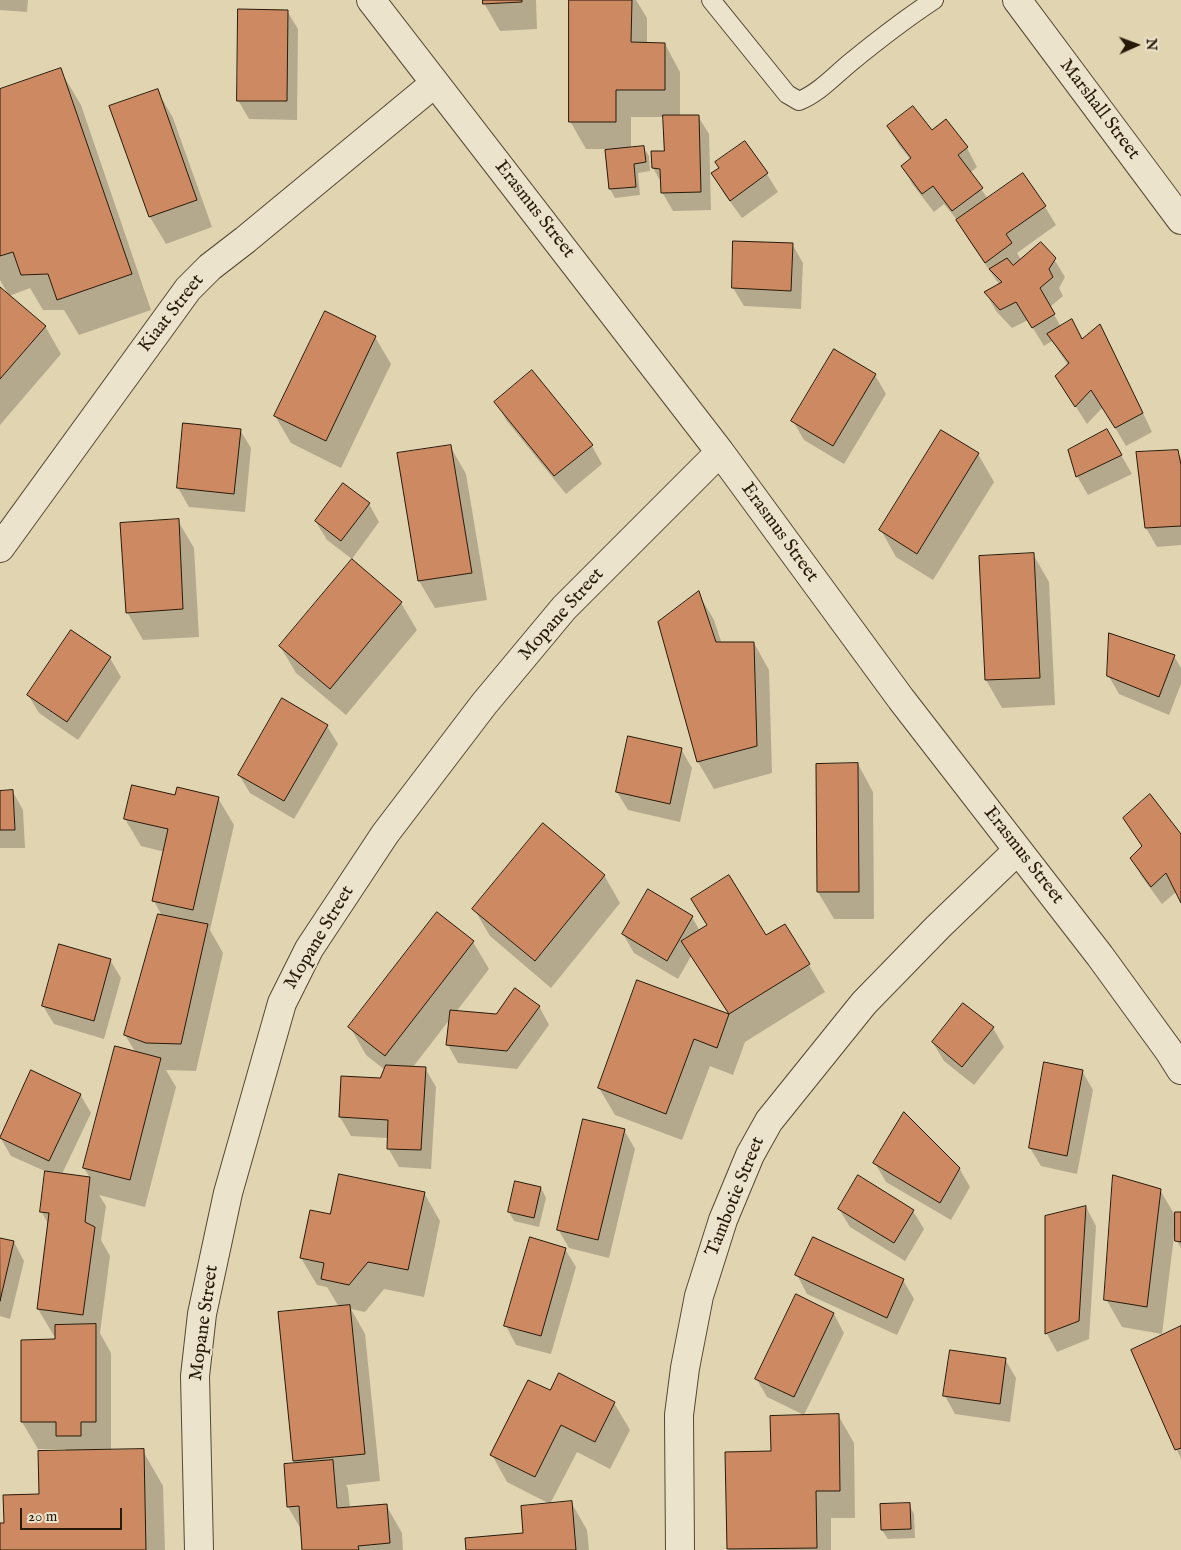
<!DOCTYPE html>
<style>
body{margin:0}
#map{position:relative;width:1181px;height:1550px;overflow:hidden;background:#e1d4b1;font-family:"IM FELL English",serif}
canvas{display:block}
.north{position:absolute;left:1111px;top:20px;width:50px;height:50px;-webkit-text-stroke:4px #ece3cc;paint-order:stroke;rotate:88deg;font-size:14px;font-weight:700;line-height:20px;text-align:center;color:#281a09}
.north::after{content:'';display:block;margin:auto;width:18px;height:22px;background:#281a09;clip-path:polygon(50% 0,100% 100%,50% 72%,0 100%)}
.scale{position:absolute;left:20px;top:1508px;width:102px;height:22px;box-sizing:border-box;border:2px solid #281a09;border-top:0;padding-left:6px;font-size:15px;line-height:18px;white-space:nowrap;color:#281a09;-webkit-text-stroke:4px #ece3cc;paint-order:stroke}
</style>
<div id="map">
<canvas width="1181" height="1550"></canvas>
<div class="north">N</div>
<div class="scale">20 m</div>
</div>
<script>
const g = document.querySelector('canvas').getContext('2d');
g.lineJoin = 'round';
function paint(path, color) {
  g.fillStyle = color;
  g.fill(path, 'evenodd');
}
function trace(path, color, width, dash) {
  g.strokeStyle = color;
  g.lineWidth = width;
  g.lineCap = dash ? 'butt' : 'round';
  g.setLineDash(dash || []);
  g.stroke(path);
}
function write(font, color, halo, rows, align = 'center') {
  g.font = font + ' "IM FELL English",serif';
  g.lineWidth = 4.5;
  g.setLineDash([]);
  g.textBaseline = 'middle';
  g.strokeStyle = halo;
  g.fillStyle = color;
  for (const [text, x, y, turn = 0] of rows) {
    g.save();
    g.translate(x, y);
    g.rotate((+turn || 0) * Math.PI / 180);
    g.textAlign = isNaN(turn) ? turn : align;
    if (halo) g.strokeText(text, 0, 0);
    g.fillText(text, 0, 0);
    g.restore();
  }
}
const shadow = new Path2D(`
 M0 0H28L27 12 0 10Z
 M484 0H536L537 29 500 31 484 3Z
 M571 0H636L647 18V44H665L680 72V116H698L709 134 711 210 673 211 662 192V184L653 168 665 152V117H631V148L643 147 649 156 650 171 638 173 640 195 615 198 610 189 606 149H586L570 121Z
 M287 11 298 29 297 120 249 119 238 100Z
 M60 70 81 105 151 310 79 335 64 310H43L30 288 9 296 45 326 61 354 0 425V288L8 294 0 280V91Z
 M157 90 173 118 212 227 166 244 150 217 111 107Z
 M946 121 967 148 977 167 970 173 988 199 1023 174 1045 207 1056 225 1017 253 1021 260 1054 259 1065 277 1059 288 1063 296 1050 307 1061 327 1072 321 1083 340 1099 326 1110 344 1152 432 1126 446 1103 407 1087 424 1056 376 1068 365 1052 341 1044 346 1028 320 1012 328 996 311 986 293 1000 285 996 280 968 239 958 221 944 204 934 212 913 185 903 167 911 160 899 145 888 127 932 132Z
 M744 143 767 174 778 192 742 218 723 192 712 173 720 168Z
 M792 244 803 263 801 309 744 306 733 288Z
 M375 337 391 364 341 468 291 443 275 416Z
 M875 375 886 394 844 464 804 440 793 421Z
 M496 402 592 446 602 464 566 494 506 420Z
 M240 430 251 448 245 512 189 507 178 488Z
 M1107 431 1132 474 1088 495 1077 476Z
 M450 446 466 474 487 600 435 608 419 581 399 454Z
 M1177 451 1181 458V545L1157 547 1146 528 1137 453Z
 M978 454 994 482 933 580 896 557 881 530Z
 M369 504 379 522 352 559 327 540 316 522Z
 M178 521 194 548 199 637 143 640 127 612Z
 M1033 554 1049 582 1055 705 1002 708 986 680 980 557Z
 M698 593 714 620 722 644 754 643 769 670 772 773 714 789 698 762 659 622Z
 M401 603 417 630 346 715 296 673 280 646Z
 M1174 656 1181 668V684L1169 715 1119 694 1108 675Z
 M110 658 121 677 78 740 39 713 28 695Z
 M327 726 338 744 294 819 250 793 239 775Z
 M681 749 692 768 680 822 628 810 617 792Z
 M858 764 873 792 874 919H834L818 892Z
 M0 792H13L23 810 25 848H0Z
 M176 796 218 798 234 825 210 930 223 953 196 1071 166 1070 176 1087 145 1207 99 1195 106 1206 101 1240 110 1256 100 1333 111 1353V1451H143L163 1486 165 1550H0V1524H5L40 1495 67 1452 65 1449H38L22 1422 57 1341V1337L54 1336 38 1309 49 1225 41 1211 47 1172 11 1156 0 1137 31 1071 80 1094 91 1113 62 1174 90 1178 84 1168 136 1053 125 1035 162 916 154 901 165 852 141 846 125 819ZM97 1449H108V1451L97 1452Z
 M1125 819 1181 836V901L1176 892 1162 904 1142 877 1131 858 1143 847Z
 M604 875 620 903 551 988 490 936 474 909Z
 M692 917 700 931 766 937 785 925 825 992 745 1042 733 1075 710 1066 682 1140 615 1115 599 1088 638 982 729 1015 691 956 678 979 634 953 623 934Z
 M473 942 489 969 456 1012 496 1016 539 1006 549 1025 517 1069 458 1063 448 1045 450 1019 413 1067 425 1068 436 1087 431 1169 399 1167 388 1148V1138L351 1136 340 1117 381 1079 385 1070 366 1055 350 1027Z
 M110 960 121 978 104 1039 54 1024 43 1006Z
 M993 1028 1004 1047 974 1085 944 1061 933 1043Z
 M1082 1071 1093 1090 1077 1174 1041 1166 1030 1148Z
 M624 1130 635 1149 609 1258 569 1248 558 1229Z
 M875 1163 959 1168 970 1187 951 1220 886 1182Z
 M516 1183 541 1188 546 1198 539 1227 514 1221 509 1212Z
 M1160 1190 1176 1217 1181 1213V1248L1177 1241V1228H1175L1162 1334 1122 1327 1106 1299Z
 M424 1193 440 1221 424 1297 384 1289 365 1312 351 1309 365 1334 380 1481 346 1485 348 1489 350 1508 386 1505 402 1533 403 1550H303L302 1531 288 1507 285 1465H296L294 1461 279 1313 339 1307 327 1287 317 1285 301 1258 331 1216Z
 M1086 1207 1096 1226 1089 1339 1057 1352 1047 1334 1046 1217Z
 M839 1209 913 1211 924 1229 905 1261 850 1227Z
 M0 1239 14 1242 24 1261 10 1319 0 1316Z
 M565 1249 576 1267 551 1354 516 1345 506 1326Z
 M797 1275 903 1280 914 1299 897 1335 807 1294Z
 M796 1296 834 1314 844 1333 804 1415 767 1397 756 1378Z
 M1181 1327V1459L1132 1351Z
 M1005 1359 1016 1378 1010 1422 955 1414 945 1396Z
 M550 1392 614 1403 630 1430 610 1469 577 1452 550 1504 507 1482 492 1455Z
 M838 1415 854 1443 855 1518H831V1550H729L727 1453H772Z
 M571 1502 587 1530 589 1550H468L524 1534Z
 M909 1505 914 1514 915 1538 888 1539 882 1530V1506Z`);
const building = new Path2D(`
 M483 0H522V2L483 4Z
 M569 0H632L631 42 665 43V90H616V122H569Z
 M238 9 288 10 287 101H237Z
 M61 68 132 274 57 300 48 274 21 275 13 252 0 256V89Z
 M158 89 197 200 149 217 109 106Z
 M913 106 932 130 946 119 968 147 958 155 983 188 952 211 933 186 922 194 901 166 911 158 887 126Z
 M663 115H699L701 192 661 193 660 169 652 168 651 151H664Z
 M745 141 768 173 730 201 711 173 719 168 715 162Z
 M644 146 646 162 634 164 636 187 609 189 605 150Z
 M1023 173 1046 206 1006 234 1012 243 985 263 956 220Z
 M733 241 793 243 791 291 732 288Z
 M1041 242 1056 258 1049 269 1053 277 1040 288 1055 314 1032 328 1016 302 1000 310 984 292 1002 282 989 269 1007 258 1013 265Z
 M0 287 46 326 0 379Z
 M325 311 376 336 326 441 274 416Z
 M1072 319 1082 339 1100 324 1143 413 1115 428 1091 390 1075 407 1055 376 1069 363 1047 334Z
 M834 349 876 374 833 446 791 421Z
 M532 370 593 445 554 476 494 402Z
 M183 423 241 429 234 494 177 488Z
 M1107 429 1122 455 1076 477 1068 450Z
 M941 430 979 453 917 554 879 530Z
 M451 445 472 573 418 581 397 453Z
 M1178 450 1181 465V526L1145 528 1136 452Z
 M343 483 370 503 341 541 315 521Z
 M179 519 183 609 126 613 120 523Z
 M1034 553 1040 678 985 680 979 556Z
 M352 559 402 602 330 689 279 646Z
 M699 591 716 642H754L757 746 697 762 658 622Z
 M71 630 111 657 67 722 27 695Z
 M1109 633 1175 655 1159 697 1107 676Z
 M282 698 328 725 284 801 238 775Z
 M628 736 682 748 670 804 616 792Z
 M858 763 859 892H817L816 764Z
 M132 785 175 795 177 787 219 797 193 910 152 901 168 829 124 819Z
 M13 790 15 830H0V791Z
 M1150 794 1181 834V903L1166 873 1151 887 1130 858 1142 846 1123 818Z
 M543 823 605 875 535 961 472 909Z
 M729 875 766 935 785 924 810 964 729 1014 681 941 707 925 691 899Z
 M648 889 693 916 667 961 622 934Z
 M437 912 474 941 385 1056 348 1027Z
 M158 914 208 924 181 1044 146 1043 124 1035Z
 M59 944 111 959 94 1021 42 1006Z
 M637 980 729 1014 717 1048 694 1039 666 1114 598 1088Z
 M515 988 540 1006 507 1051 446 1045 450 1010 496 1014Z
 M963 1003 994 1027 962 1067 932 1042Z
 M115 1046 161 1058 130 1180 83 1168Z
 M1044 1062 1083 1070 1067 1156 1029 1148Z
 M386 1065 426 1067 421 1150 387 1149 388 1120 339 1117 341 1076 380 1078Z
 M31 1070 81 1094 49 1161 0 1138Z
 M904 1112 960 1168 940 1203 873 1163Z
 M583 1119 625 1129 598 1240 557 1230Z
 M45 1171 90 1177 85 1222 95 1227 83 1315 37 1309 49 1213 40 1212Z
 M339 1174 425 1192 408 1270 368 1262 349 1285 321 1279 324 1263 300 1258 310 1210 330 1214Z
 M858 1175 914 1210 894 1243 838 1209Z
 M1113 1175 1161 1189 1147 1307 1104 1300Z
 M515 1181 541 1187 534 1218 508 1212Z
 M1086 1206 1079 1321 1045 1334V1216Z
 M1175 1212H1181V1242L1175 1241Z
 M530 1237 566 1248 541 1336 504 1326Z
 M813 1237 904 1279 887 1318 795 1275Z
 M0 1238 14 1241 0 1301Z
 M796 1294 834 1313 794 1397 755 1379Z
 M350 1305 365 1454 293 1461 278 1312Z
 M96 1324V1422H81V1436H56V1422H21V1340L55 1339V1325Z
 M1181 1326V1448L1175 1450 1131 1350Z
 M950 1350 1006 1358 1000 1404 943 1396Z
 M559 1373 615 1402 595 1442 561 1425 535 1477 490 1455 528 1380 550 1390Z
 M839 1414 840 1491H816L817 1548 727 1549 725 1452 771 1451 770 1416Z
 M144 1449 146 1550H0V1523H4L3 1495 39 1494 38 1451Z
 M333 1460 337 1508 387 1504 390 1543 358 1546 359 1550H302L299 1506 287 1507 284 1464Z
 M572 1501 576 1550H466L465 1538 523 1533 521 1506Z
 M910 1503 911 1529 881 1530 880 1504Z`);
const service = new Path2D(`
 M711 0 787 94 799 101C819 93 834 76 851 62 878 40 905 19 934 0`);
const minor = new Path2D(`
 M371 0 720 452 901 699 1100 956 1169 1051 1181 1070
 M0 548 188 289 210 267 245 240 435 83
 M199 1550 195 1376 202 1314 228 1193 282 1003 309 949 385 834 484 704 564 608 720 452
 M680 1550 679 1415 685 1368 699 1296 723 1220 750 1155 769 1121 864 1003 938 927 1018 850`);
const tertiary = new Path2D(`
 M1017 0 1181 220`);
const streetNames = [
 ["Marshall Street",1099,110,53],
 ["Erasmus Street",534,210,52],
 ["Kiaat Street",172,314,-52],
 ["Erasmus Street",779,533,54],
 ["Mopane Street",562,615,-48],
 ["Erasmus Street",1023,856,52],
 ["Mopane Street",320,938,-59],
 ["Tambotie Street",736,1197,-68],
 ["Mopane Street",205,1323,-82]
];
paint(shadow, '#0003');
paint(building, '#cc8962');
trace(building, '#281a09', 1);
trace(service, '#564833', 20);
trace(minor, '#564833', 30);
trace(tertiary, '#564833', 30);
trace(service, '#ece3cc', 18);
trace(minor, '#ece3cc', 28);
trace(tertiary, '#ece3cc', 28);
write('19px', '#281a09', '#ece3cc', streetNames);
</script>
